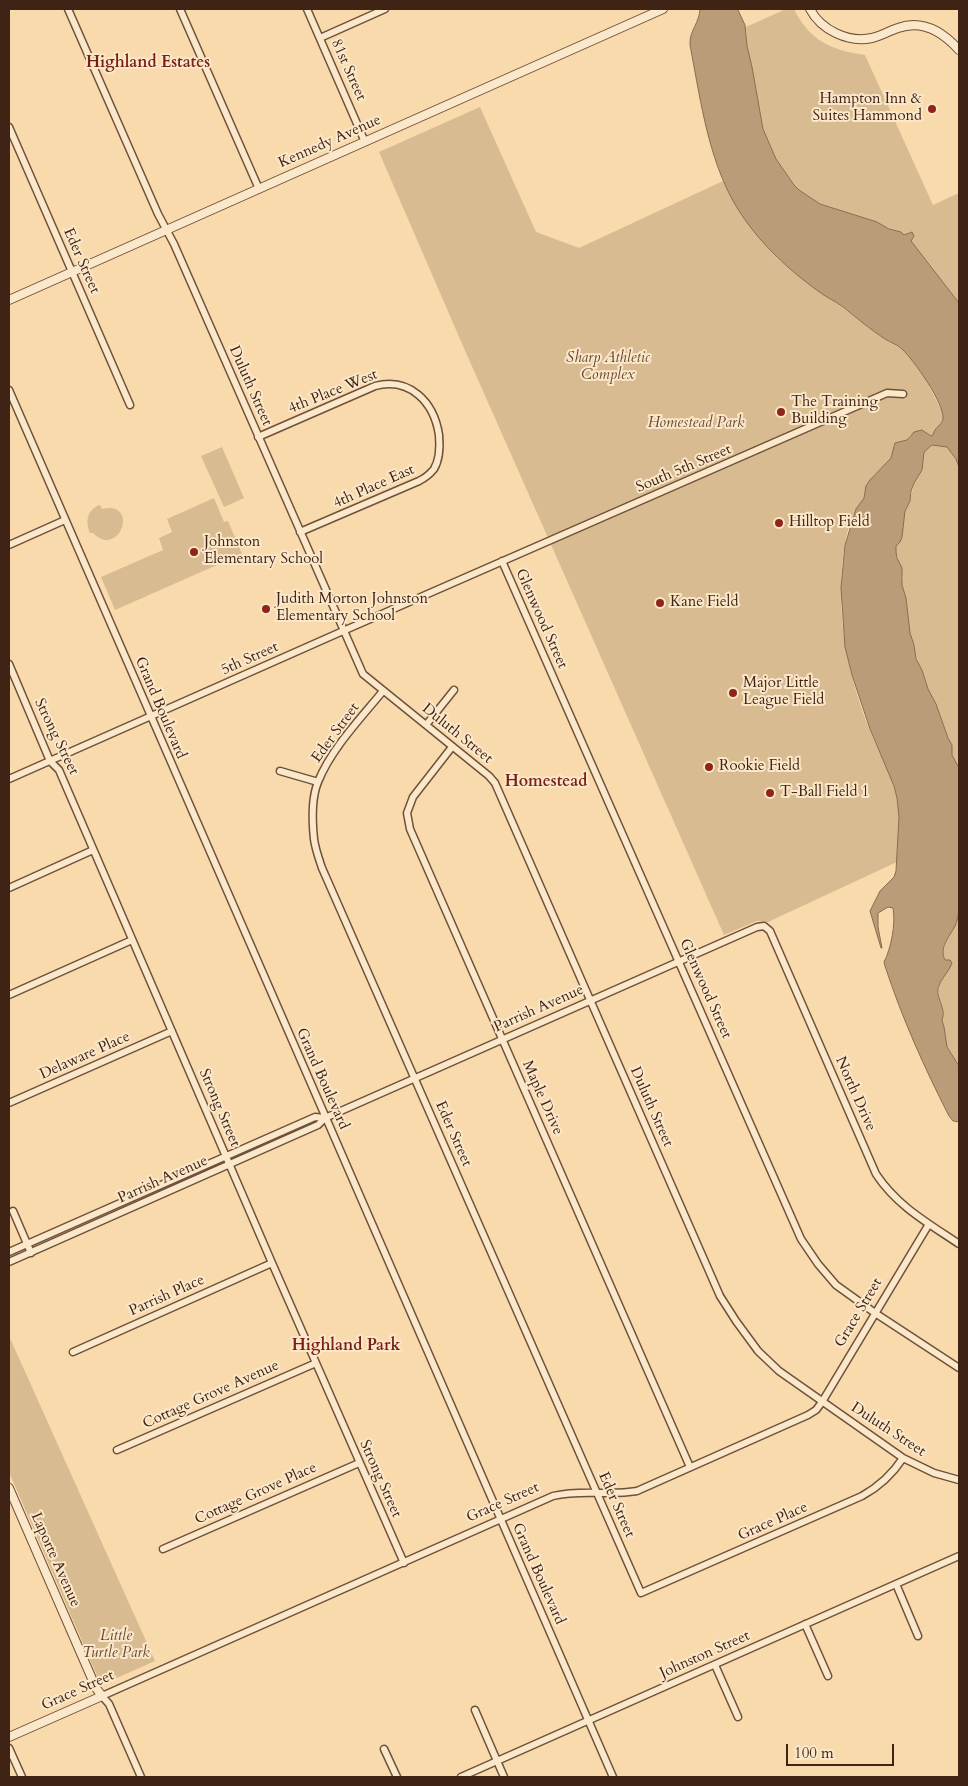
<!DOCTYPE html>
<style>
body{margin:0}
#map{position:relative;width:968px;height:1786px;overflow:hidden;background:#f9daac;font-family:Cardo,serif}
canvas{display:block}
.frame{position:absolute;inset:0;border:10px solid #3f2314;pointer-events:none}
.scale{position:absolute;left:786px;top:1744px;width:108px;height:22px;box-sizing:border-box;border:2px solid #3f2314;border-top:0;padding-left:6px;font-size:15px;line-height:18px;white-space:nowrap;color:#3f2314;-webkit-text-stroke:4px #fbe7c9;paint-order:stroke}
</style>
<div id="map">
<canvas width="968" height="1786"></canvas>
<div class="frame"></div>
<div class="scale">100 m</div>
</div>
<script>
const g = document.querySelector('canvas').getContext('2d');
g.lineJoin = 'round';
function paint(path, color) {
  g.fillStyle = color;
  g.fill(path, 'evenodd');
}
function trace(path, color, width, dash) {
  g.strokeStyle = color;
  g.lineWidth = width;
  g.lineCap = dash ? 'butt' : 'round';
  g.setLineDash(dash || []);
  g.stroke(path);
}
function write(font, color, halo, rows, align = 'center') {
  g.font = font + ' Cardo,serif';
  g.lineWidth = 4;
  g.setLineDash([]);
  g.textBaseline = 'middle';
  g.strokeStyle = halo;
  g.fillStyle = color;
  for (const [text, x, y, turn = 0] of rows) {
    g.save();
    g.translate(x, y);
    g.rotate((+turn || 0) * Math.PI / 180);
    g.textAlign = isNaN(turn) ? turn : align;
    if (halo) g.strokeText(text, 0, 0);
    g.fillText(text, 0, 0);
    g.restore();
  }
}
const green = new Path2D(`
 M786 9H794C810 41 831 50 865 55L933 205 959 193V303L911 241 913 237 910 232 904 236 877 222 820 204 799 190 794 185 776 159 763 129 752 67 747 46 746 27Z
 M480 107 536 232 579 248 723 181 742 216 776 257 819 291 835 302 886 340 900 347 909 356 923 375 942 411 943 419 933 435 931 436 922 430 910 435 907 440 895 443C894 464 875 469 867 486 865 489 865 493 864 497 862 502 858 505 856 510 844 532 842 562 841 587 840 637 852 685 870 731 880 756 897 782 899 809 901 826 898 845 897 862L768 922 757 921 724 935 463 346 379 152Z
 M932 445 947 447 956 459 959 467V768L952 755V745L948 738 936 704 928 689 922 670 916 659 914 645 910 633 906 598 902 585 903 577 896 552V546L900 541 902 537 905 511 910 501 914 483 922 470 924 452Z
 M222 447 244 498 224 507 201 456Z
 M214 498 224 522 228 521 242 554 115 610 101 577 163 550 159 538 172 532 167 519Z
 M100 505 102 509C140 500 120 560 93 533H90C85 522 87 509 100 505Z
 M959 910V1066L947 1047 944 1027 942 1020 944 1014 943 1007 939 999 938 989 945 973 946 961 943 955 946 941 954 927Z
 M9 1336 155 1661 101 1685 9 1472Z`);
const water = new Path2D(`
 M700 9H739L738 10 745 25 747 46 752 67 763 129 776 159 794 185 799 190 820 204 877 222 889 229 901 232 904 235 912 232 914 236 911 241 959 303V467L956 459 947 447 932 445 924 452 922 470 914 483 911 491 910 501 905 511 902 537 900 542 896 546V552L897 558 902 568V585L906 598 910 633 914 645 916 659 922 670 928 689 936 704 948 738 952 745V755L959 768V910C958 916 957 922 955 926 949 937 939 948 945 960H950L952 963C949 972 941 978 938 988 936 1000 947 1008 942 1020L944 1027 947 1047 959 1066V1122L953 1121 949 1116C924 1067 902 1018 885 966L884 962C891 949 896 923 893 908L888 907 878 913V927L882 948H881L870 911 880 891 894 877 896 871 899 817 897 798 894 786 870 729 852 675 845 647 841 588 845 545 856 509 864 498 866 486 870 480 891 458 895 443 907 440 914 432 922 430 931 436 933 435C934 428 941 426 943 419 945 404 913 359 902 349 897 344 891 343 885 339 871 330 857 318 843 307 835 301 826 297 818 291 789 270 763 246 743 217 709 168 701 102 690 45 689 31 700 22 700 9Z`);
const minor = new Path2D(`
 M68 9 158 214 174 244 363 674 489 776 495 783 720 1296 736 1321 758 1351 779 1371 903 1458 934 1473 959 1480
 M180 9 259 189
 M307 9 365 142
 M320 38 385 9
 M9 127 130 405
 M9 390 613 1777
 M258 437 375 386C410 377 434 402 439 435 440 446 440 459 434 469 430 474 425 478 419 481L300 532
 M9 545 65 520
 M502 561 801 1239 818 1264 836 1285 875 1313 959 1368
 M9 664 50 761 59 770 272 1263 404 1563
 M383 691C361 718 331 749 318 782 311 799 312 820 314 839 315 848 319 859 322 868L641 1593 862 1496C880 1486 892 1475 903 1458
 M426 725 454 690
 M452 747 413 797 407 813 410 829 690 1467
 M280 771 318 782
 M9 779 343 631 887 393 903 394
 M9 888 93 850
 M9 995 132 940
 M9 1103 172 1031
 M13 1211 31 1253
 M9 1252 315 1117 325 1118
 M9 1262 318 1125 325 1118 757 927 764 926 770 931 876 1174C897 1206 928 1223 959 1244
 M73 1352 272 1263
 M117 1450 316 1363
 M163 1549 359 1463
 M896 1584 918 1636
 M805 1624 828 1676
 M715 1665 738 1717
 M475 1710 504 1777
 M9 1748 22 1777
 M384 1749 397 1777
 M141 1777 109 1704 102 1696 553 1496C582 1489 608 1496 637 1491L808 1415 816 1410 822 1402 929 1224
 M461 1777 959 1556`);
const tertiary = new Path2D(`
 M810 9C821 30 848 43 872 38 881 36 889 31 898 28 923 19 943 32 959 50
 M9 300 663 9
 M9 1488 96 1688 102 1696 9 1737`);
const markers = [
 [932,109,5,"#8f2418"],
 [781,412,5,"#8f2418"],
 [779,523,5,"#8f2418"],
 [194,552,5,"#8f2418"],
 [660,603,5,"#8f2418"],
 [266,609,5,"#8f2418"],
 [733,693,5,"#8f2418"],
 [709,767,5,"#8f2418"],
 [770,793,5,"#8f2418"]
];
const streetNames = [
 ["81st Street",348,70,66],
 ["Kennedy Avenue",330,142,-24],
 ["Eder Street",81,261,66],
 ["Duluth Street",250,386,66],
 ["4th Place West",333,392,-22],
 ["South 5th Street",684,469,-23],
 ["4th Place East",374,487,-24],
 ["Glenwood Street",541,619,66],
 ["5th Street",250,659,-24],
 ["Grand Boulevard",160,708,67],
 ["Eder Street",336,733,-54],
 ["Duluth Street",457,734,39],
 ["Strong Street",56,737,64],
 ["Glenwood Street",705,989,66],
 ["Parrish Avenue",539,1009,-24],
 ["Delaware Place",85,1056,-24],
 ["Grand Boulevard",322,1079,66],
 ["North Drive",855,1094,66],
 ["Maple Drive",542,1098,66],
 ["Duluth Street",651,1107,66],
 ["Strong Street",219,1108,67],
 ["Eder Street",453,1134,66],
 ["Parrish Avenue",163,1180,-24],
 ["Parrish Place",167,1296,-24],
 ["Grace Street",859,1313,-59],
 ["Cottage Grove Avenue",211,1395,-24],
 ["Duluth Street",888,1430,33],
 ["Strong Street",380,1479,66],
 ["Cottage Grove Place",256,1494,-24],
 ["Grace Street",503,1503,-24],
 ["Eder Street",616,1505,66],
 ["Grace Place",773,1522,-24],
 ["Laporte Avenue",55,1560,66],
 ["Grand Boulevard",538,1574,66],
 ["Johnston Street",705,1655,-24],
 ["Grace Street",78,1691,-24]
];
const poiNames = [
 ["Hampton Inn &",922,100,"right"],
 ["Suites Hammond",922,117,"right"],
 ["The Training",791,403],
 ["Building",791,420],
 ["Hilltop Field",789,523],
 ["Johnston",204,543],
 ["Elementary School",204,560],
 ["Judith Morton Johnston",276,600],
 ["Elementary School",276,617],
 ["Kane Field",670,603],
 ["Major Little",743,684],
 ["League Field",743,701],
 ["Rookie Field",719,767],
 ["T-Ball Field 1",780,793]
];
const parkNames = [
 ["Sharp Athletic",608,359],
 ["Complex",608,376],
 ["Homestead Park",696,424],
 ["Little",116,1637],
 ["Turtle Park",116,1654]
];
const neighbourhoodNames = [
 ["Highland Estates",148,63],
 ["Homestead",546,782],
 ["Highland Park",346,1346]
];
paint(green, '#d9bb92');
paint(water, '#ba9c78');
trace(water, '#896c50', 1);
trace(minor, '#6e513a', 9);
trace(tertiary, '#6e513a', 10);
trace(minor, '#fbe7c9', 6);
trace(tertiary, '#fbe7c9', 8);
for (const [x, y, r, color] of markers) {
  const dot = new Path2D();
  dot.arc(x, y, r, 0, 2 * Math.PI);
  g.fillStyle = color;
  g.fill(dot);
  trace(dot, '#fbe7c9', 2);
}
write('15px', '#3f2314', '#fbe7c9', streetNames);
write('15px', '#3f2314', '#fbe7c9', poiNames, 'left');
write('italic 15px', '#664934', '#fbe7c9', parkNames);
write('bold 16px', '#7a1f14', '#fbe7c9', neighbourhoodNames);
</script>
